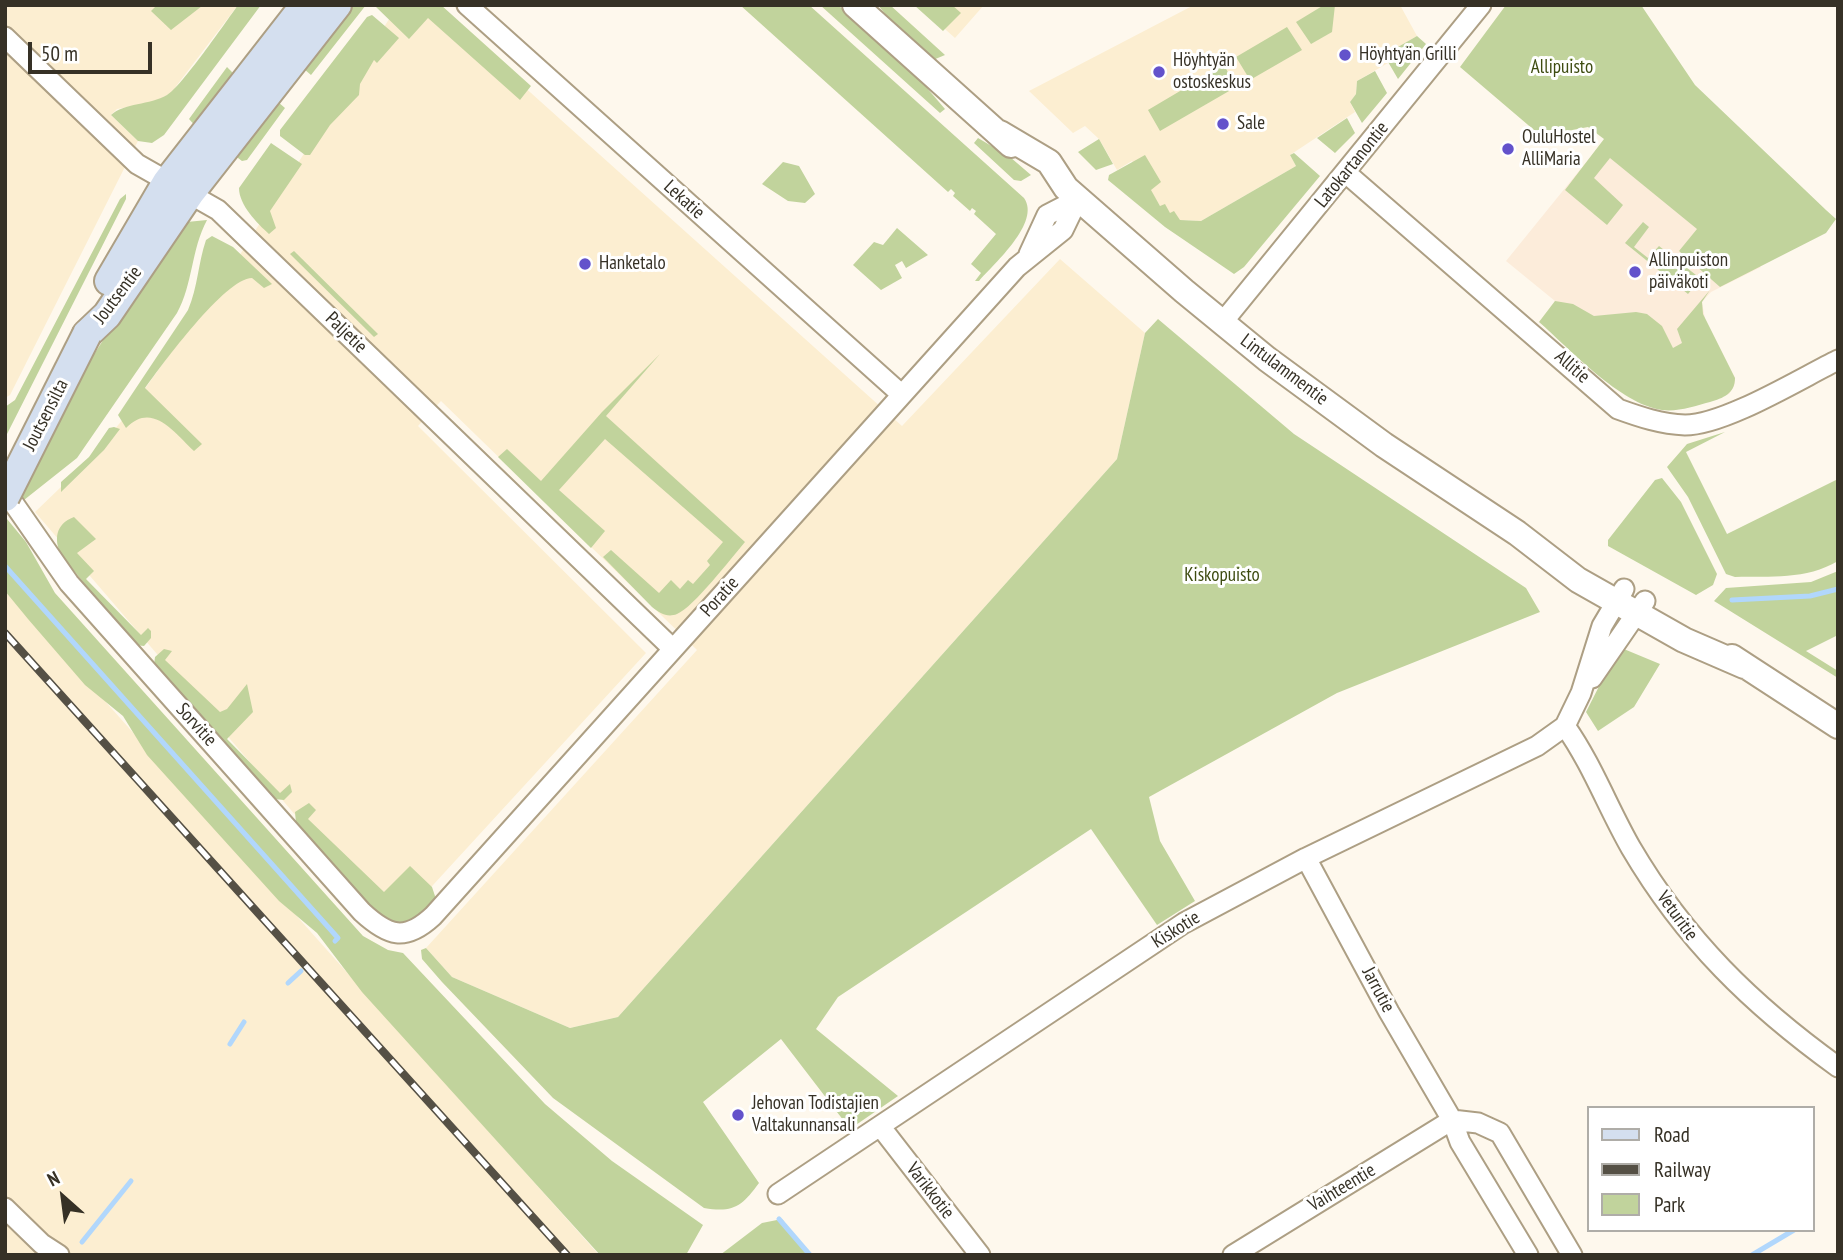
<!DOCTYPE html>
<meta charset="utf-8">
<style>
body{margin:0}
#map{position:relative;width:1843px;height:1260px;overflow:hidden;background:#fef8ed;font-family:"PT Sans Narrow",sans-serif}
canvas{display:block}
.frame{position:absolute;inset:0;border:7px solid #363126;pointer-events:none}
.legend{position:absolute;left:1587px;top:1106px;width:228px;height:126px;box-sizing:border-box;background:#fff;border:2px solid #afada8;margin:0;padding:9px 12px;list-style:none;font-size:21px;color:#363126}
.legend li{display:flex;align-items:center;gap:14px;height:35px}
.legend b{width:35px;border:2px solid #afada8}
.north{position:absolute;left:28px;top:1162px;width:70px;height:70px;-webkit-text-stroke:5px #fff;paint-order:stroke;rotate:332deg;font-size:19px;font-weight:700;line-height:28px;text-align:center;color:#363126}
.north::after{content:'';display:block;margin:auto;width:24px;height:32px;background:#363126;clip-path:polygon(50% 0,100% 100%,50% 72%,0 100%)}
.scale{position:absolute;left:28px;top:42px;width:124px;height:32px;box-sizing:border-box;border:4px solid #363126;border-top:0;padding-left:9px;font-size:21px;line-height:24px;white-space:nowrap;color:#363126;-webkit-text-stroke:5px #fff;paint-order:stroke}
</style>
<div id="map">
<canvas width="1843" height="1260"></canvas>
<div class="frame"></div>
<ul class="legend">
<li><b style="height:9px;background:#d4dfef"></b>Road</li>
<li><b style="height:9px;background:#555045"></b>Railway</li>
<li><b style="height:19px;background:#c1d39c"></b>Park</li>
</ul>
<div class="north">N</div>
<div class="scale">50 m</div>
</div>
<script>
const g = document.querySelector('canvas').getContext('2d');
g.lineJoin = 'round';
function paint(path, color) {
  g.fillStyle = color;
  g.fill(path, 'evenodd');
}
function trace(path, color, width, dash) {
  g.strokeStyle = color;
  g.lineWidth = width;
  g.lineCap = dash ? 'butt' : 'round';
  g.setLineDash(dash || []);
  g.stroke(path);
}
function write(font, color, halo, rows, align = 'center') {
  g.font = font + ' "PT Sans Narrow",sans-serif';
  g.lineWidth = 6;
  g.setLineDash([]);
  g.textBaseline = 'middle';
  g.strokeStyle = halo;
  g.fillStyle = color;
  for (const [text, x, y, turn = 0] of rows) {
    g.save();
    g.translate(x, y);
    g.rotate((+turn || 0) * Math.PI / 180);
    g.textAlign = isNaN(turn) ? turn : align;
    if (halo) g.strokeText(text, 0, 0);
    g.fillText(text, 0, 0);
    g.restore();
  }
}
const built = new Path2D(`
 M5 5H238L171 93 153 103 117 109 111 115 138 141 10 395 5 398Z
 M398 5H433L902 426 1060 259 1145 333 1117 459 618 1017 570 1028 452 977 426 948 697 650 441 401 418 426 646 653 400 921 297 817 35 512 88 461 124 418 179 341 241 253Z
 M918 5H984L955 38Z
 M1194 5H1400L1417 36 1384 55 1388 63 1357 81 1356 94 1350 102 1355 112 1290 155 1296 166 1201 221 1180 220 1160 206 1132 161 1117 170 1099 139 1085 126 1073 133 1029 91Z
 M5 589 599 1255H5Z`);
const education = new Path2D(`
 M1604 140 1761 267 1711 292 1702 302 1705 319 1735 378 1734 386 1729 394 1675 410H1662L1631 397 1539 322 1555 301 1506 261Z`);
const green = new Path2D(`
 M157 5H202V6L171 30 151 11Z
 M238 5H261L164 135 152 143 138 141 111 115C124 103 150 105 167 95 182 86 225 23 238 5Z
 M345 5H366L311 75 304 69Z
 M441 5 531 86 520 100 428 18 409 39 375 6Z
 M740 5H809L1024 198C1041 222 995 263 979 281H975L981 273 971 264 996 234 974 214 976 211 972 208 970 211 953 196 955 193 951 189 948 192Z
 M820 5H838L908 66 945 109 940 113Z
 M878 5H890L945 55 933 60 902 35Z
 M914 5H952L961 13 943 31Z
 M1324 5H1335L1332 32 1311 44 1296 22Z
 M1506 5H1641L1695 85 1826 210 1836 219 1826 233 1720 287 1679 251 1697 229 1610 158 1594 178 1623 205 1607 225 1565 190 1604 139 1588 127 1541 136 1460 67Z
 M372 15 399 38 377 63 374 60 360 84 359 95 330 125 310 155H305L280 136V130L367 17Z
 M1287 27 1302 50 1250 80 1236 57Z
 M1417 36 1426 44 1398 79 1384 55Z
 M1224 65 1236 87 1160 131 1148 110Z
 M227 67 233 73 216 105 198 129 189 119Z
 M1375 71 1387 93 1362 123 1350 102 1356 94 1357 81Z
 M278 102 285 108 247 160 242 161 230 152Z
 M1347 118 1355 133 1335 153 1317 138Z
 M978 138 1010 157 1031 175 1021 181 1014 180 974 143Z
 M1099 139 1113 164 1096 170 1078 152Z
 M271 143 302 164 270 211 276 228 269 234C257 223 239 205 239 188Z
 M1294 153 1320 176 1244 267 1234 274 1165 227 1108 180 1109 175 1145 155 1161 182 1151 190 1160 206 1165 204 1170 213 1174 211 1180 220 1201 221 1296 166 1290 155Z
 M783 162 799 166 815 194 805 203 788 201 762 184Z
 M126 194V199L5 438V407L15 400 120 199Z
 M207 220C191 250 193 284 177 313L77 458 24 500 20 495 82 373 173 231 187 222Z
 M1643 222 1649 227 1634 247 1648 258 1659 246 1696 275 1698 282 1688 294 1625 243Z
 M897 228 928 255 906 268 902 261 895 265 902 278 881 290 853 265 874 242 883 245Z
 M212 236 233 247 272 284 264 288 252 278C225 278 162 365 145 388L202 444 194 451C174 432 152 401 126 428L118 415 188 310C198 287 198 263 206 240Z
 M294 251 378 334 374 337 290 254Z
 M1710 290 1702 302 1703 314 1735 378C1735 394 1723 398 1710 402 1695 406 1678 412 1662 410 1620 404 1570 349 1539 322L1555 301 1573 304 1594 316 1636 312 1647 314 1662 326 1673 348 1682 343 1677 329Z
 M1158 319 1294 434 1526 588 1540 612 1337 693 1149 797 1160 841 1195 901 1157 925 1091 829 838 997 816 1029 898 1096 850 1129 781 1039 703 1102 759 1183C742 1206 734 1213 704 1208L553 1098 442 982 422 959 421 950 426 948 452 977 570 1028 618 1017 1117 459 1145 333Z
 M660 354 606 416 745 542C732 557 693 608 677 614 667 618 660 613 652 607L603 557 611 550 659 593 671 580 680 589 688 580 693 584 710 565 707 561 723 542 605 439 559 490 605 531 591 548 498 457 507 449 541 481 602 412Z
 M114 427 120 429 104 450 61 492V482L89 457 109 428Z
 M1725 432 1686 452 1727 534 1838 479V561C1806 580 1770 576 1735 577L1726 574 1688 497 1667 467 1687 444Z
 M1662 478 1681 502 1717 574 1713 585 1696 595 1608 546V540L1655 480Z
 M74 517 96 539 77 553 94 571 86 579 141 635 148 628 151 631V638L144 646 135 645 61 555C54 540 55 524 74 517Z
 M7 519 26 542 55 593 363 936 388 950 403 953 545 1104 612 1161 703 1225 686 1255H600L362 992 317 933 279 901 147 755 123 716 85 685 28 619 5 591Z
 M1838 571V635L1806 651 1838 671V678L1714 601 1726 588 1811 582Z
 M1619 647 1660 664 1634 707 1598 731 1586 712Z
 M164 649 172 651 165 660 220 712 227 709 247 684 253 712 227 739 280 793 290 784 292 792 284 800 274 799 154 665 155 657Z
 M309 803 316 810 308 819 384 892 410 866 432 887 436 899 415 921 395 925 380 916 296 823 295 812Z
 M782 1219 810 1255H720L762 1223Z`);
const stream = new Path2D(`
 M5 566 338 938 335 941
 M1732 600 1810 596 1838 589
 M288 983 301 971
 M230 1044 244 1022
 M779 1219 810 1255
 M82 1242 131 1181
 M1752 1255 1794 1230`);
const minor = new Path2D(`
 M467 5 901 394
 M5 37 137 164 218 210 673 649
 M1346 173 1618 409C1640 417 1661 424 1685 425 1725 425 1801 378 1838 360
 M1029 254 1047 215 1078 199
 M1222 323 1481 5
 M5 491 69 583 362 912C388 936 405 942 433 916L1017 267 1063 230 1078 199
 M1592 678 1645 601
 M1565 726C1592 764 1608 808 1631 848 1685 940 1752 1005 1838 1067
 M1306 858 1389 1012 1452 1120 1460 1142 1528 1255
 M1452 1120 1478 1123 1500 1133 1572 1255
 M880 1126 980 1255
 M778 1194 1184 923 1306 858 1537 746 1565 726 1581 693 1602 626 1624 589
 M5 1208 42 1244 59 1255
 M1233 1255 1452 1120`);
const tertiary = new Path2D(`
 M855 5 1011 145
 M1000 133 1049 162 1066 188 1184 291 1267 359 1384 445 1517 533 1578 580 1684 640 1744 666
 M1732 657 1838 726`);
const secondary = new Path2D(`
 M109 281 167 182 305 5
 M87 334 107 315 190 193 337 5`);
const rail = new Path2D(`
 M5 633 567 1255`);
const secondaryBridge = new Path2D(`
 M5 497 87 334`);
const markers = [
 [1345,55,7,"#6352cb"],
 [1159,72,7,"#6352cb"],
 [1223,124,7,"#6352cb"],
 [1508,149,7,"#6352cb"],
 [585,264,7,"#6352cb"],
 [1635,272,7,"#6352cb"],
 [738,1115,7,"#6352cb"]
];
const poiNames = [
 ["Höyhtyän Grilli",1359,55],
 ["Höyhtyän",1173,61],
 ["ostoskeskus",1173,83],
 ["Sale",1237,124],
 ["OuluHostel",1522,138],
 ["AlliMaria",1522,160],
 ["Allinpuiston",1649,261],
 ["päiväkoti",1649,283],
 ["Hanketalo",599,264],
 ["Jehovan Todistajien",752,1104],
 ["Valtakunnansali",752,1126]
];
const parkNames = [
 ["Allipuisto",1562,68],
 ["Kiskopuisto",1222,576]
];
const streetNames = [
 ["Latokartanontie",1352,165,-51],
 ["Lekatie",684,200,42],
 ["Joutsentie",118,295,-53],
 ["Paljetie",346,333,44],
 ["Allitie",1572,367,41],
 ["Lintulammentie",1284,370,37],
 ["Joutsensilta",46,415,-63],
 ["Poratie",720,597,-48],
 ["Sorvitie",196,725,48],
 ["Veturitie",1677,916,54],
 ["Kiskotie",1176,930,-32],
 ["Jarrutie",1378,990,62],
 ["Vaihteentie",1342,1188,-31],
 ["Varikkotie",930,1191,52]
];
paint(built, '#fceed1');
paint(education, '#fcecda');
paint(green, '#c1d39c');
trace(stream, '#b1d7fc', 5);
trace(minor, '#ad9f84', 23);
trace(tertiary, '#ad9f84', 28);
trace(secondary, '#ad9f84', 32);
trace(minor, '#fff', 19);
trace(tertiary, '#fff', 24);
trace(secondary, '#d4dfef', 28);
trace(rail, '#555045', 8);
trace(rail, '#fff', 5, [16]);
trace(secondaryBridge, '#ad9f84', 32, []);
trace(secondaryBridge, '#d4dfef', 28);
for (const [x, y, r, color] of markers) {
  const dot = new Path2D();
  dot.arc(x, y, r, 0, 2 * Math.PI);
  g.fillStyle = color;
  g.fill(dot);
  trace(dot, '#fff', 2.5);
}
write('19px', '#363126', '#fff', poiNames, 'left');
write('19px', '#3e4c11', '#fff', parkNames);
write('19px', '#363126', '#fff', streetNames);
</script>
